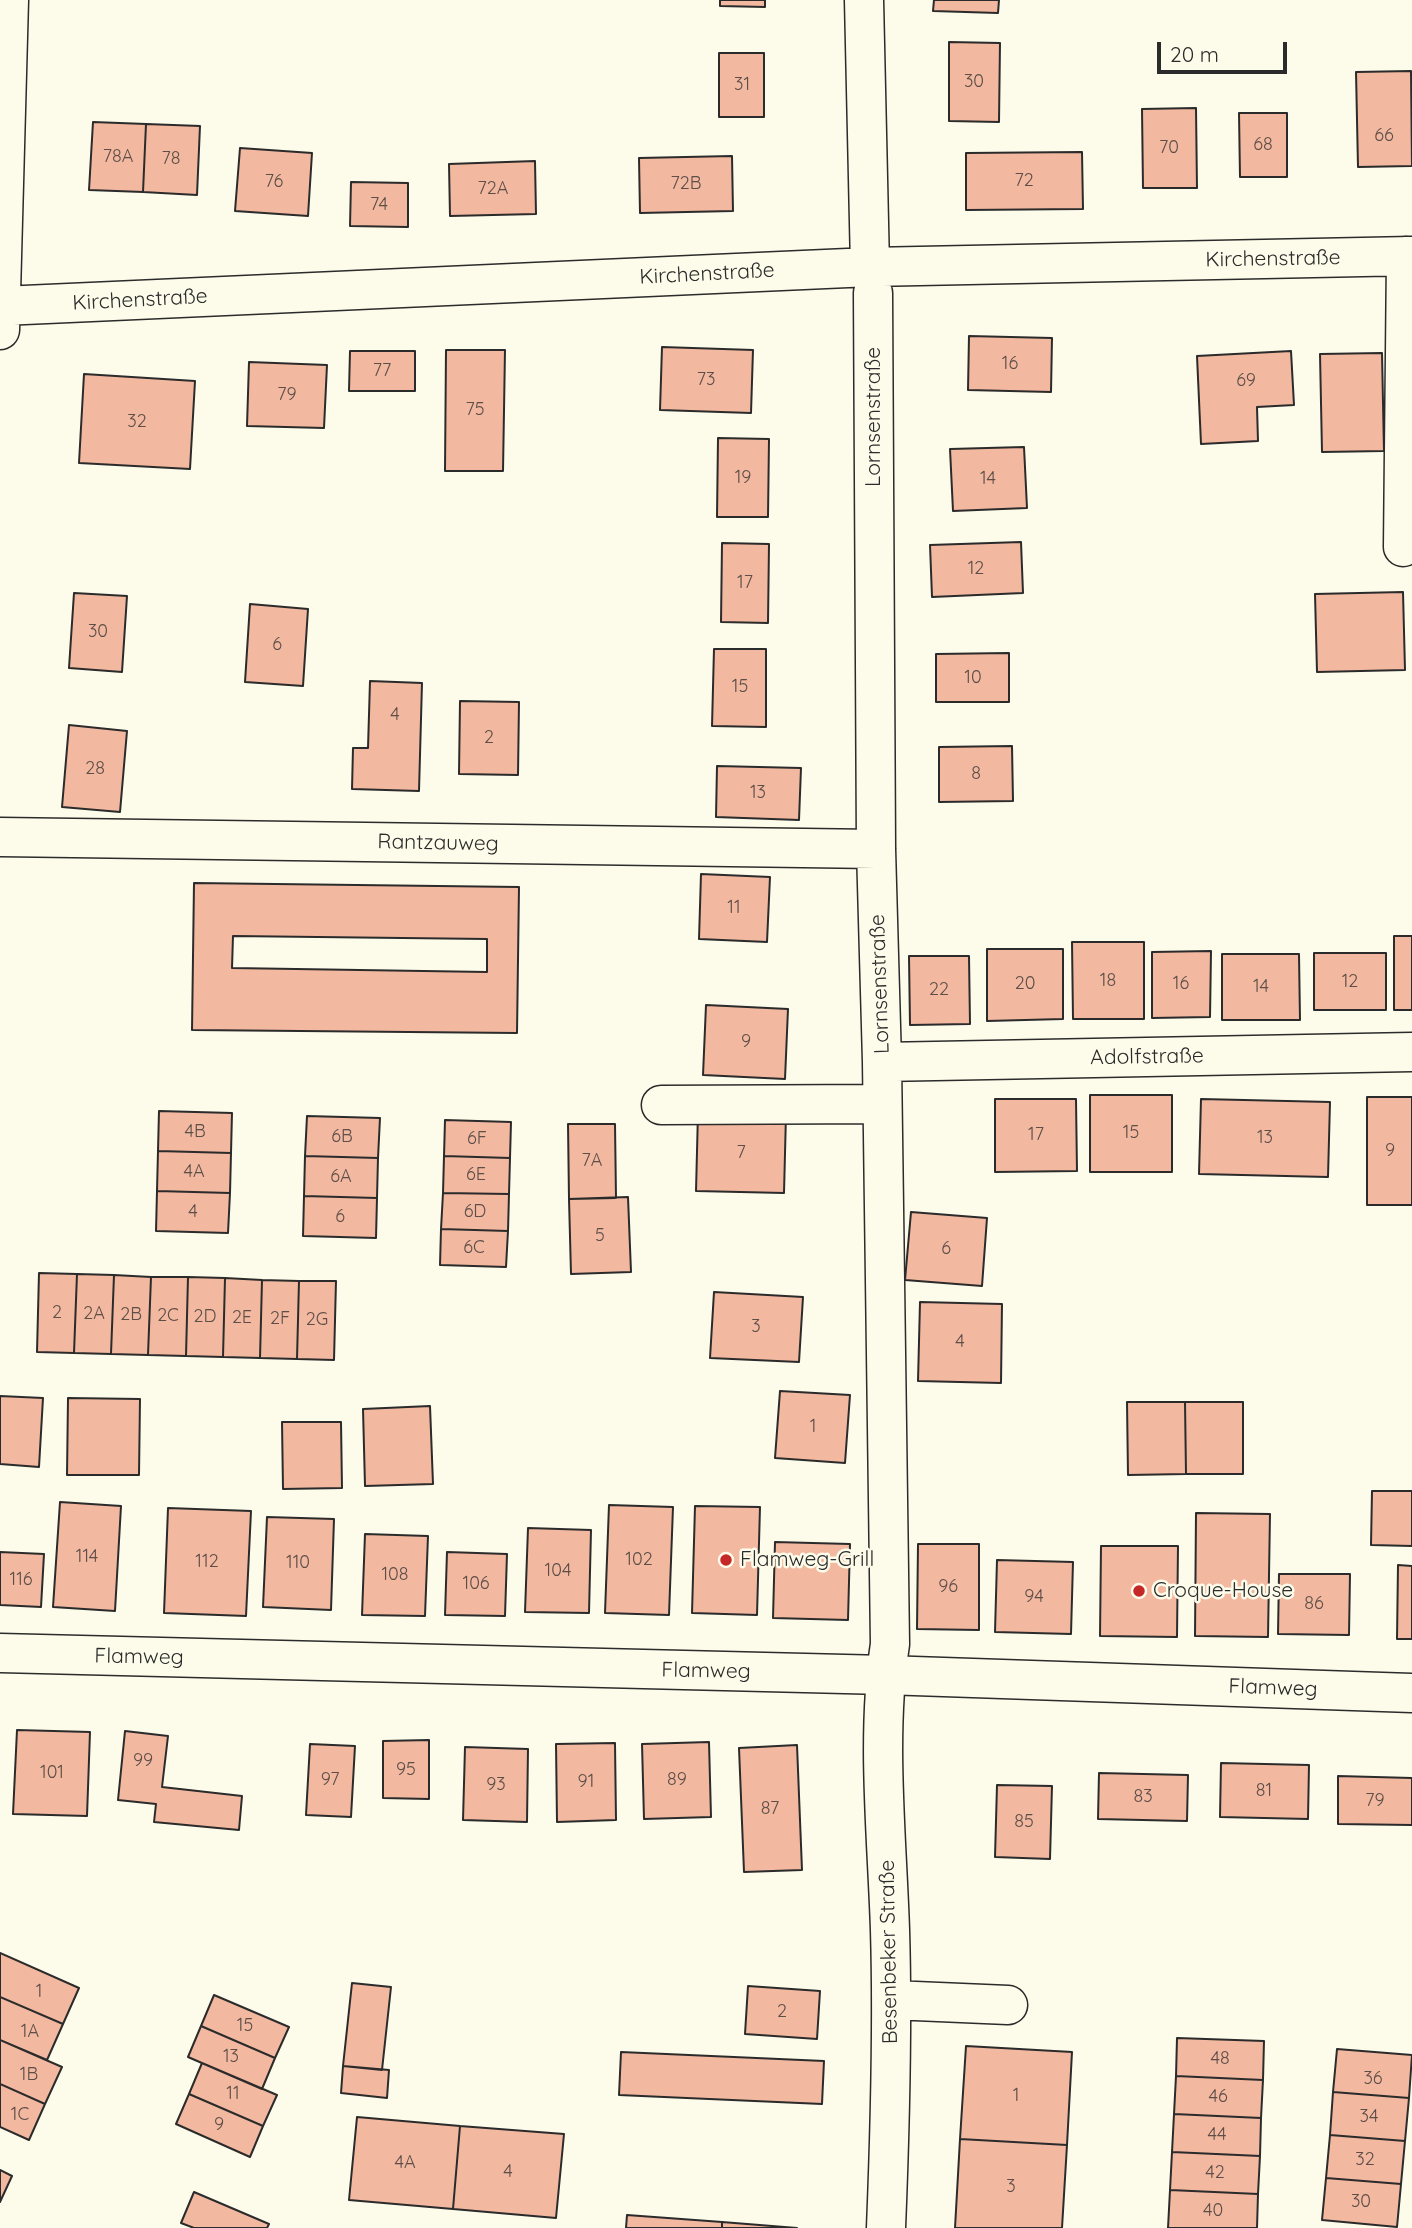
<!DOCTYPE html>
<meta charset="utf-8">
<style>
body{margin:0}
#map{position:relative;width:1412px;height:2228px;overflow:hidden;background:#fdfbea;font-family:Quicksand,sans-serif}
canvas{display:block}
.scale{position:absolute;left:1157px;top:42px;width:130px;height:32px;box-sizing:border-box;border:4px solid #2b2b2b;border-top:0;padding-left:9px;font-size:21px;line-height:24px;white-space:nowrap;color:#2b2b2b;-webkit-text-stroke:5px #fdfbea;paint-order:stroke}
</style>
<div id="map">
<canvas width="1412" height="2228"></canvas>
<div class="scale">20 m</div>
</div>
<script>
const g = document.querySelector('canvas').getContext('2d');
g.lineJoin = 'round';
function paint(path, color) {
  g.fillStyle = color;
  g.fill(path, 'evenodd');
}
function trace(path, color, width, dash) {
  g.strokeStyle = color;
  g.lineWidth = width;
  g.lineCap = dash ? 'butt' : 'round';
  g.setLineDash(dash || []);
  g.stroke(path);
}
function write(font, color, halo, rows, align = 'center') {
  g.font = font + ' Quicksand,sans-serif';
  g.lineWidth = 5;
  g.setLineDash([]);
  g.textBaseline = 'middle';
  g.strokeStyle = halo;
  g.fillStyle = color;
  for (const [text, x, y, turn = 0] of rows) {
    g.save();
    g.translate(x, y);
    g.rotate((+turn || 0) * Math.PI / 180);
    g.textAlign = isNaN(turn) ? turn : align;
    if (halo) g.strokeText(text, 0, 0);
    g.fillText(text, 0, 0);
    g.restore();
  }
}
const building = new Path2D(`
 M720 0H765V7L720 6Z
 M934 0H999L998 13 933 11Z
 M949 42 1000 43 999 122 949 121Z
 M719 53H764V117H719Z
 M1411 71 1412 166 1358 167 1356 72Z
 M1196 108 1197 188H1143L1142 109Z
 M1239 113H1287V177H1240Z
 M93 122 146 124 143 192 89 190Z
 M146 124 200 126 197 195 143 192Z
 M240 148 312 153 308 216 235 211Z
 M1082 152 1083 209 966 210V153Z
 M732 156 733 211 640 213 639 158Z
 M535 161 536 214 450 216 449 164Z
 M351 182 408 183V227L350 226Z
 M969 336 1052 338 1051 392 968 390Z
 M662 347 753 350 751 413 660 410Z
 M446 350H505L503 471H445Z
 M350 351H415V391H349Z
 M1291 351 1294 405 1257 407 1258 441 1201 444 1197 356Z
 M1382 353 1384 451 1322 452 1320 354Z
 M249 362 327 365 324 428 247 426Z
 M84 374 195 381 190 469 79 463Z
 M718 438 769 439 768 517H717Z
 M1024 447 1027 508 953 511 950 449Z
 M1021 542 1023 593 932 597 930 545Z
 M722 543 769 544 768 623 721 622Z
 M1403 592 1405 670 1317 672 1315 594Z
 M74 593 127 596 122 672 69 668Z
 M250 604 308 609 303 686 245 682Z
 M714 649H766V727L712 726Z
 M1009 653V702H936V654Z
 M370 681 422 683 419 791 352 789 353 748H368Z
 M460 701 519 702 518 775 459 774Z
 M69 725 127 731 120 812 62 807Z
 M1012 746 1013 801 939 802V747Z
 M717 766 801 768 799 820 716 817Z
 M701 874 770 877 767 942 699 939Z
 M194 883 519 887 517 1033 192 1030ZM233 936 487 939V972L232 968Z
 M1394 936H1412V1010H1394Z
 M1072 942H1144V1019H1073Z
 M987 949H1063V1019L987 1021Z
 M1211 951 1210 1017 1152 1018V952Z
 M1314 953H1386V1010H1314Z
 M1222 954H1299L1300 1020H1222Z
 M909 956H969L970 1024 910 1025Z
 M706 1005 788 1009 785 1079 703 1075Z
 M1090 1095H1172V1172H1090Z
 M1367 1097H1412V1205H1367Z
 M995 1099H1076L1077 1171 995 1172Z
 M1201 1099 1330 1102 1328 1177 1199 1174Z
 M159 1111 232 1113 231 1153 158 1151Z
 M698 1112 786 1114 784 1193 696 1191Z
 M307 1116 380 1118 378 1158 305 1156Z
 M445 1120 511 1122 510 1158 444 1156Z
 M568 1124H615L616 1198 569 1199Z
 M158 1151 231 1153 230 1193 157 1191Z
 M305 1156 378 1158 377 1198 304 1196Z
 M444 1156 510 1158 509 1194 443 1193Z
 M157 1191 230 1193 228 1233 156 1231Z
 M443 1193 509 1194 508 1231 441 1229Z
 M304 1196 377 1198 376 1238 303 1236Z
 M628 1197 631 1272 571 1274 569 1199Z
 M911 1212 987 1218 982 1286 905 1280Z
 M441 1229 508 1231 506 1267 440 1265Z
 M39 1273 77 1274 74 1353 37 1352Z
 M77 1274 114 1275 111 1354 74 1353Z
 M114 1275 151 1277 148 1355 111 1354Z
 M151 1277H188L186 1356 148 1355Z
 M188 1277 225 1278 223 1357 186 1356Z
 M225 1278 262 1280 260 1358 223 1357Z
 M262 1280 299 1281 297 1359 260 1358Z
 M299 1281H336L334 1360 297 1359Z
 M714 1292 803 1297 799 1362 710 1358Z
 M920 1302 1002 1304 1001 1383 918 1381Z
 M780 1391 850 1395 845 1463 775 1458Z
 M0 1396 43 1398 39 1467 0 1464Z
 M68 1398 140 1399 139 1475H67Z
 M1127 1402H1185L1186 1474 1128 1475Z
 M1185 1402H1243V1474H1186Z
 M430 1406 433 1484 365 1486 363 1409Z
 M282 1422H341L342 1488 283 1489Z
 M1372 1491H1412V1546L1371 1545Z
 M60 1502 121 1506 115 1611 53 1607Z
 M609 1505 673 1507 669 1615 605 1613Z
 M695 1506 760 1507 757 1615 692 1613Z
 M168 1508 251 1511 246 1616 164 1613Z
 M1196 1513 1270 1514 1268 1637 1195 1636Z
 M267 1517 334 1519 331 1610 263 1607Z
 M528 1528 591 1530 589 1613 525 1612Z
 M365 1534 428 1536 425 1616 362 1615Z
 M775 1542 850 1544 848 1620 773 1618Z
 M918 1544H979V1630L917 1629Z
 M1101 1546H1178L1177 1637 1100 1636Z
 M0 1552 44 1554 41 1607 0 1605Z
 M447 1552 507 1554 505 1616 445 1615Z
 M997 1560 1073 1562 1071 1634 995 1632Z
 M1398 1565 1412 1566V1639H1397Z
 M1279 1574H1350L1349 1635 1278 1634Z
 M17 1730 90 1732 87 1816 13 1814Z
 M125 1731 168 1736 162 1787 242 1796 239 1830 154 1822 156 1804 118 1800Z
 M429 1740V1799L383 1798V1741Z
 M709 1742 711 1817 644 1819 642 1744Z
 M615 1743 616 1820 557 1822 556 1744Z
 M310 1744 355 1746 351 1817 306 1815Z
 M797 1745 802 1870 744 1872 739 1748Z
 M465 1747 528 1749 527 1822 463 1820Z
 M1221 1763 1309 1765 1308 1819 1220 1817Z
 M1099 1773 1188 1775 1187 1821 1098 1819Z
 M1338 1776 1412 1778V1825L1338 1824Z
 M997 1785 1052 1786 1050 1859 995 1857Z
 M0 1953 79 1988 63 2024 0 1997Z
 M352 1983 391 1987 382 2070 343 2066Z
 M748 1986 820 1991 817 2039 745 2034Z
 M214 1995 289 2027 275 2058 201 2026Z
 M0 1997 63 2024 47 2060 0 2040Z
 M201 2026 275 2058 262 2089 188 2057Z
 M1177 2038 1264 2041 1263 2080 1176 2076Z
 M0 2040 62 2067 45 2104 0 2084Z
 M966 2046 1072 2052 1067 2145 960 2139Z
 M1337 2049 1412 2055 1409 2098 1333 2092Z
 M621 2052 824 2061 822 2104 619 2095Z
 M202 2063 277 2095 263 2126 189 2094Z
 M343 2066 389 2070 387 2098 341 2093Z
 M1176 2076 1263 2080 1261 2118 1174 2114Z
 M0 2084 45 2104 29 2140 0 2127Z
 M1333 2092 1409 2098 1405 2141 1330 2135Z
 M189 2094 263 2126 250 2157 176 2124Z
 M1174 2114 1261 2118 1260 2156 1172 2152Z
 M357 2117 460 2126 453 2209 349 2200Z
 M460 2126 564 2134 556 2218 453 2209Z
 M1330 2135 1405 2141 1401 2184 1326 2178Z
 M960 2139 1067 2145 1062 2228H955Z
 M1172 2152 1260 2156 1258 2194 1170 2190Z
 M0 2170 12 2176 0 2202Z
 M1326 2178 1401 2184 1397 2227 1322 2220Z
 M1170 2190 1258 2194 1257 2228H1168Z
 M194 2192 269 2224 267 2228H194L181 2223Z
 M627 2215 722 2222V2228H626Z
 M722 2222 797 2228H722Z`);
const minor = new Path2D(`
 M864 0 870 267
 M873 293 876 849 882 1062 890 1644C876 1737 887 1837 890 1930 893 2029 890 2129 886 2228
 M2 306 870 267 1412 256
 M0 330 9 0
 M1403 547 1406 256
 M0 837 876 849
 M882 1062 1412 1052
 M661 1105 882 1104
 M892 2000 1008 2005`);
const major = new Path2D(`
 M0 1653 885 1675 1412 1693`);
const markers = [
 [726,1560,7,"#c62828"],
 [1139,1591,7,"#c62828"]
];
const numberNames = [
 ["30",974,82],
 ["31",742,85],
 ["66",1384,136],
 ["68",1263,145],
 ["70",1169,148],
 ["78A",118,157],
 ["78",171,159],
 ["72",1024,181],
 ["76",274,182],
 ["72B",686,184],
 ["72A",493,189],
 ["74",379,205],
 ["16",1010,364],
 ["77",382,371],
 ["73",706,380],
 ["69",1246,381],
 ["79",287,395],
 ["75",475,410],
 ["32",137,422],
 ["19",743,478],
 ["14",988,479],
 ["12",976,569],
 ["17",745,583],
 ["30",98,632],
 ["6",277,645],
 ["10",973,678],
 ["15",740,687],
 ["4",395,715],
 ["2",489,738],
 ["28",95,769],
 ["8",976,774],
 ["13",758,793],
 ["11",734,908],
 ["18",1108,981],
 ["12",1350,982],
 ["20",1025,984],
 ["16",1181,984],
 ["14",1261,987],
 ["22",939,990],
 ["9",746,1042],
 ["4B",195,1132],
 ["15",1131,1133],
 ["17",1036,1135],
 ["6B",342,1137],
 ["13",1265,1138],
 ["6F",477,1139],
 ["9",1390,1151],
 ["7",741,1153],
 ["7A",592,1161],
 ["4A",194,1172],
 ["6E",476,1175],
 ["6A",341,1177],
 ["4",193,1212],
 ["6D",475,1212],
 ["6",340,1217],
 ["5",600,1236],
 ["6C",474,1248],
 ["6",946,1249],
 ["2",57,1313],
 ["2A",94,1314],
 ["2B",131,1315],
 ["2C",168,1316],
 ["2D",205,1317],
 ["2E",242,1318],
 ["2F",280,1319],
 ["2G",317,1320],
 ["3",756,1327],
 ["4",960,1342],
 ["1",813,1427],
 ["114",87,1557],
 ["102",639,1560],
 ["112",207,1562],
 ["110",298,1563],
 ["104",558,1571],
 ["108",395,1575],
 ["116",21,1580],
 ["106",476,1584],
 ["96",948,1587],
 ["94",1034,1597],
 ["86",1314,1604],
 ["99",143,1761],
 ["95",406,1770],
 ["101",52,1773],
 ["97",330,1780],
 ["89",677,1780],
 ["91",586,1782],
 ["93",496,1785],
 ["81",1264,1791],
 ["83",1143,1797],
 ["79",1375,1801],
 ["87",770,1809],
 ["85",1024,1822],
 ["1",39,1992],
 ["2",782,2012],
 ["15",245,2026],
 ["1A",30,2032],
 ["13",231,2057],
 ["48",1220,2059],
 ["1B",29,2075],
 ["36",1373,2079],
 ["11",233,2094],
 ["1",1016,2096],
 ["46",1218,2097],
 ["1C",20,2115],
 ["34",1369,2117],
 ["9",219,2125],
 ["44",1217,2135],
 ["32",1365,2160],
 ["4A",405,2163],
 ["4",508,2172],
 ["42",1215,2173],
 ["3",1011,2187],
 ["30",1361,2202],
 ["40",1213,2211]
];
const streetNames = [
 ["Kirchenstraße",1273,259,-1],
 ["Kirchenstraße",707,274,-3],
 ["Kirchenstraße",140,300,-3],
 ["Lornsenstraße",874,417,-90],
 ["Rantzauweg",438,843,1],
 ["Lornsenstraße",880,984,-92],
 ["Adolfstraße",1147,1057,-1],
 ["Flamweg",139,1657,1],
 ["Flamweg",706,1671,1],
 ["Flamweg",1273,1688,2],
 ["Besenbeker Straße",889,1952,-91]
];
const poiNames = [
 ["Flamweg-Grill",740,1560],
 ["Croque-House",1153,1591]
];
paint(building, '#f2b8a0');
trace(building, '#2b2b2b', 2);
trace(minor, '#2b2b2b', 41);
trace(major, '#2b2b2b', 41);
trace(minor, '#fdfbea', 38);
trace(major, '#fdfbea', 38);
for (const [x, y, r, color] of markers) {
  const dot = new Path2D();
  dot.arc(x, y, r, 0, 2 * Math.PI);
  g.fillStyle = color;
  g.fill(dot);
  trace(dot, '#fdfbea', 2.5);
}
write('18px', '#5d4e48', null, numberNames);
write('21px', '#2b2b2b', '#fdfbea', streetNames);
write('21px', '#2b2b2b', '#fdfbea', poiNames, 'left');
</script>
